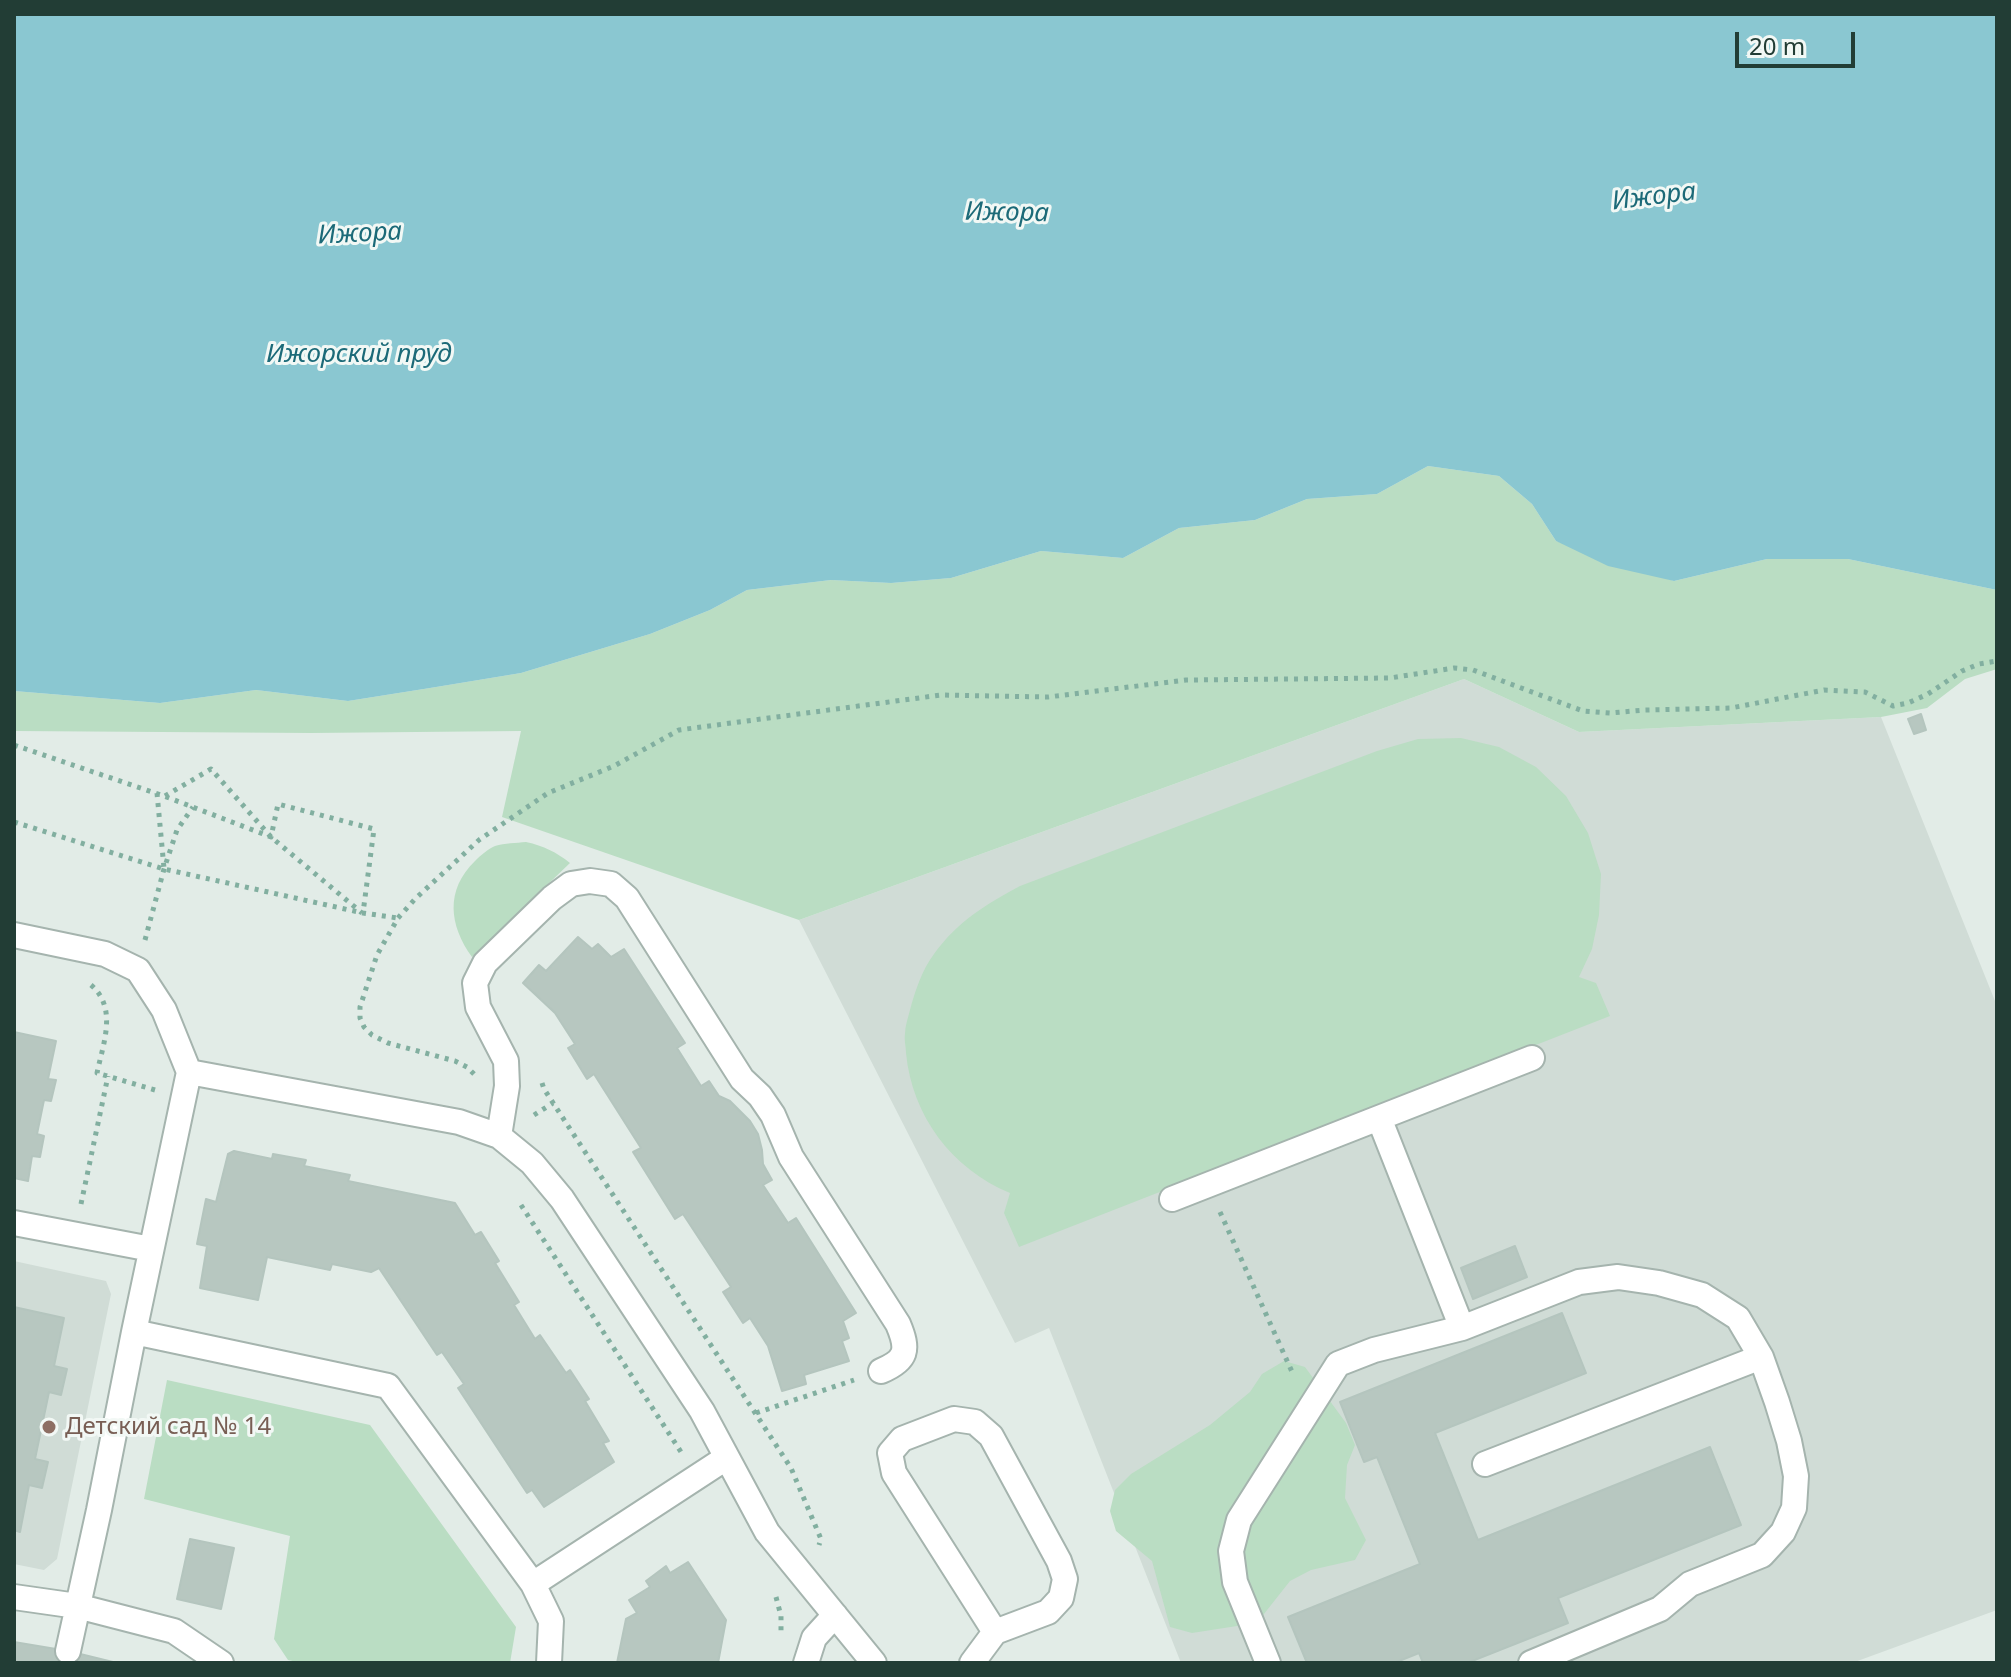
<!DOCTYPE html>
<meta charset="utf-8">
<style>
body{margin:0}
#map{position:relative;width:2011px;height:1677px;overflow:hidden;background:#e2ece7;font-family:"Noto Sans",sans-serif}
canvas{display:block}
.frame{position:absolute;inset:0;border:16px solid #223d35;pointer-events:none}
.scale{position:absolute;left:1735px;top:32px;width:120px;height:36px;box-sizing:border-box;border:4px solid #223d35;border-top:0;padding-left:10px;font-size:24px;line-height:28px;white-space:nowrap;color:#223d35;-webkit-text-stroke:6px #f2f8f5;paint-order:stroke}
</style>
<div id="map">
<canvas width="2011" height="1677"></canvas>
<div class="frame"></div>
<div class="scale">20 m</div>
</div>
<script>
const g = document.querySelector('canvas').getContext('2d');
g.lineJoin = 'round';
function paint(path, color) {
  g.fillStyle = color;
  g.fill(path, 'evenodd');
}
function trace(path, color, width, dash) {
  g.strokeStyle = color;
  g.lineWidth = width;
  g.lineCap = dash ? 'butt' : 'round';
  g.setLineDash(dash || []);
  g.stroke(path);
}
function write(font, color, halo, rows, align = 'center') {
  g.font = font + ' "Noto Sans",sans-serif';
  g.lineWidth = 6;
  g.setLineDash([]);
  g.textBaseline = 'middle';
  g.strokeStyle = halo;
  g.fillStyle = color;
  for (const [text, x, y, turn = 0] of rows) {
    g.save();
    g.translate(x, y);
    g.rotate((+turn || 0) * Math.PI / 180);
    g.textAlign = isNaN(turn) ? turn : align;
    if (halo) g.strokeText(text, 0, 0);
    g.fillText(text, 0, 0);
    g.restore();
  }
}
const built = new Path2D(`
 M1464 679 1579 732 1881 717 1997 1006V1610L1852 1663H1181L1049 1328 1015 1343 799 920Z
 M14 1261 106 1281 111 1294 57 1559 44 1570 14 1564Z`);
const green = new Path2D(`
 M1428 466 1499 476 1532 504 1556 541 1674 581 1767 559H1848L1997 590V669L1965 679 1927 708 1881 717 1579 732 1464 679 799 920 502 817 521 731 311 733 14 731V691L160 703 256 690 348 701 430 688 521 673 650 634 710 610 747 590 831 580 891 583 951 578 1041 551 1123 558 1179 528 1255 520 1307 499 1377 494Z
 M1461 738 1499 747 1536 767 1566 796 1588 833 1601 874 1599 915 1592 949 1579 977 1596 983 1610 1016 1019 1247 1004 1213 1010 1193C952 1169 912 1116 906 1053 906 1047 904 1040 905 1034 905 1026 908 1018 910 1010 915 991 922 970 934 954 958 921 985 905 1020 886L1377 751 1418 739Z
 M526 842C544 846 556 852 570 863L472 957C449 925 445 890 475 861 481 855 488 849 495 846 505 843 516 843 526 842Z
 M1284 1361 1305 1367 1346 1423 1355 1445 1347 1465 1345 1498 1366 1540 1355 1560 1311 1570 1290 1581 1260 1619 1237 1626 1192 1633 1170 1627 1152 1561 1116 1531 1110 1511 1115 1490 1131 1474 1210 1425 1250 1392 1262 1374Z
 M167 1380 370 1425 516 1627 510 1663H302L288 1660 274 1639 290 1536 144 1499Z`);
const water = new Path2D(`
 M14 14H1997V590L1848 559H1767L1674 581 1608 566 1556 541 1532 504 1499 476 1428 466 1377 494 1307 499 1255 520 1179 528 1123 558 1041 551 951 578 891 583 831 580 747 590 710 610 650 634 521 673 430 688 348 701 256 690 160 703 14 691Z`);
const building = new Path2D(`
 M1921 714 1926 730 1914 734 1908 719Z
 M578 937 592 949 598 944 611 957 624 949 685 1043 677 1048 701 1086 709 1081 719 1096 730 1101 750 1121 758 1134 762 1150 763 1164 772 1180 763 1185 788 1223 796 1218 856 1313 843 1321 849 1338 842 1341 849 1361 804 1375 806 1384 782 1391 768 1346 750 1318 743 1323 723 1292 731 1287 683 1214 675 1219 633 1152 641 1148 594 1074 587 1079 568 1048 575 1044 555 1013 523 983 539 965 546 971Z
 M14 1032 56 1041 48 1079 56 1080 51 1101 44 1100 37 1134 44 1136 40 1157 32 1156 28 1181 14 1178Z
 M234 1151 272 1159 273 1154 306 1160 304 1166 350 1175 348 1181 455 1203 475 1235 481 1232 499 1261 495 1263 519 1302 514 1305 535 1339 540 1335 566 1373 570 1370 589 1399 585 1401 609 1441 603 1443 614 1462 544 1507 532 1490 527 1493 458 1388 464 1384 442 1352 437 1355 379 1268 371 1272 332 1264 330 1270 267 1257 258 1300 200 1288 207 1246 197 1244 206 1199 216 1202 228 1154Z
 M1515 1246 1527 1277 1473 1299 1461 1268Z
 M14 1307 64 1318 54 1366 67 1369 61 1395 49 1392 35 1459 48 1462 42 1488 29 1485 20 1532 14 1530Z
 M1562 1313 1586 1373 1435 1433 1478 1540 1710 1447 1741 1525 1558 1598 1568 1623 1467 1663H1423L1419 1653 1394 1663H1307L1288 1617 1420 1564 1377 1457 1364 1462 1340 1402Z
 M190 1539 234 1548 221 1609 177 1599Z
 M688 1562 726 1620 718 1663H617L626 1619 637 1613 629 1600 650 1587 646 1581 666 1566 670 1573Z
 M14 1642 68 1651 117 1663H14Z`);
const path = new Path2D(`
 M14 745 164 796 271 837 278 804 374 829 363 913
 M157 793 164 868
 M165 796 211 769 271 837 362 913
 M14 822 164 869 363 913 398 918
 M145 940 164 869 177 830 193 807
 M91 985C118 1008 103 1044 97 1073L155 1090
 M474 1074 467 1067 455 1061 388 1043 372 1035 364 1027 360 1018V1007L377 955 398 918 415 899 479 840 548 793 614 766 679 730 941 695 1048 697 1186 680 1390 678 1454 668 1473 670 1583 711 1610 713 1645 710 1731 708 1824 690 1865 692 1893 706 1908 703 1928 694 1962 671 1979 664 1997 661
 M542 1083 544 1089 791 1468 821 1539 819 1545
 M534 1115 553 1103
 M81 1204 108 1076
 M521 1205 681 1452
 M1220 1212 1293 1374
 M756 1413 854 1380
 M776 1597 781 1616V1631`);
const minor = new Path2D(`
 M14 935 105 954 138 970 164 1010 189 1072 459 1122 499 1136 532 1163 562 1199 702 1411 767 1532 874 1663
 M1379 1118 1462 1328
 M499 1136 507 1086 506 1061 478 1007 475 983 485 963 552 898 571 884 590 881 611 884 627 898 742 1079 760 1096 773 1115 791 1157 898 1324C909 1350 907 1360 881 1371
 M1172 1199 1532 1058
 M14 1223 151 1249
 M134 1332 388 1386 533 1584 551 1621 549 1663
 M1485 1464 1761 1357
 M533 1584 726 1458
 M14 1597 77 1606 174 1631 221 1663
 M68 1651 99 1510 134 1332 189 1072
 M806 1663 814 1638 835 1615
 M972 1663 995 1632 1048 1612 1061 1598 1065 1579 1059 1561 991 1436 975 1422 954 1419 902 1439 890 1453 894 1473 995 1632
 M1268 1663 1235 1582 1231 1551 1239 1520 1338 1364 1374 1350 1462 1328 1579 1282 1618 1277 1659 1283 1702 1295 1738 1318 1761 1357 1777 1402 1789 1441 1796 1476 1794 1508 1783 1532 1762 1555 1690 1584 1660 1609 1531 1663`);
const markers = [
 [49,1427,8,"#8d6e63"]
];
const educationNames = [
 ["Детский сад № 14",65,1427]
];
const waterNames = [
 ["Ижора",1654,197,-7],
 ["Ижора",1007,213,1],
 ["Ижора",360,234,-3],
 ["Ижорский пруд",359,355]
];
paint(built, '#d0dcd6');
paint(green, '#baddc3');
paint(water, '#8ac7d1');
paint(building, '#b7c7c0');
trace(building, '#b4c5be', 2);
trace(minor, '#a5b4ae', 28);
trace(path, '#82afa0', 5, [4, 6]);
trace(minor, '#fff', 24);
for (const [x, y, r, color] of markers) {
  const dot = new Path2D();
  dot.arc(x, y, r, 0, 2 * Math.PI);
  g.fillStyle = color;
  g.fill(dot);
  trace(dot, '#f2f8f5', 3);
}
write('24px', '#785e54', '#f2f8f5', educationNames, 'left');
write('italic 26px', '#1c6a78', '#f2f8f5', waterNames);
</script>
